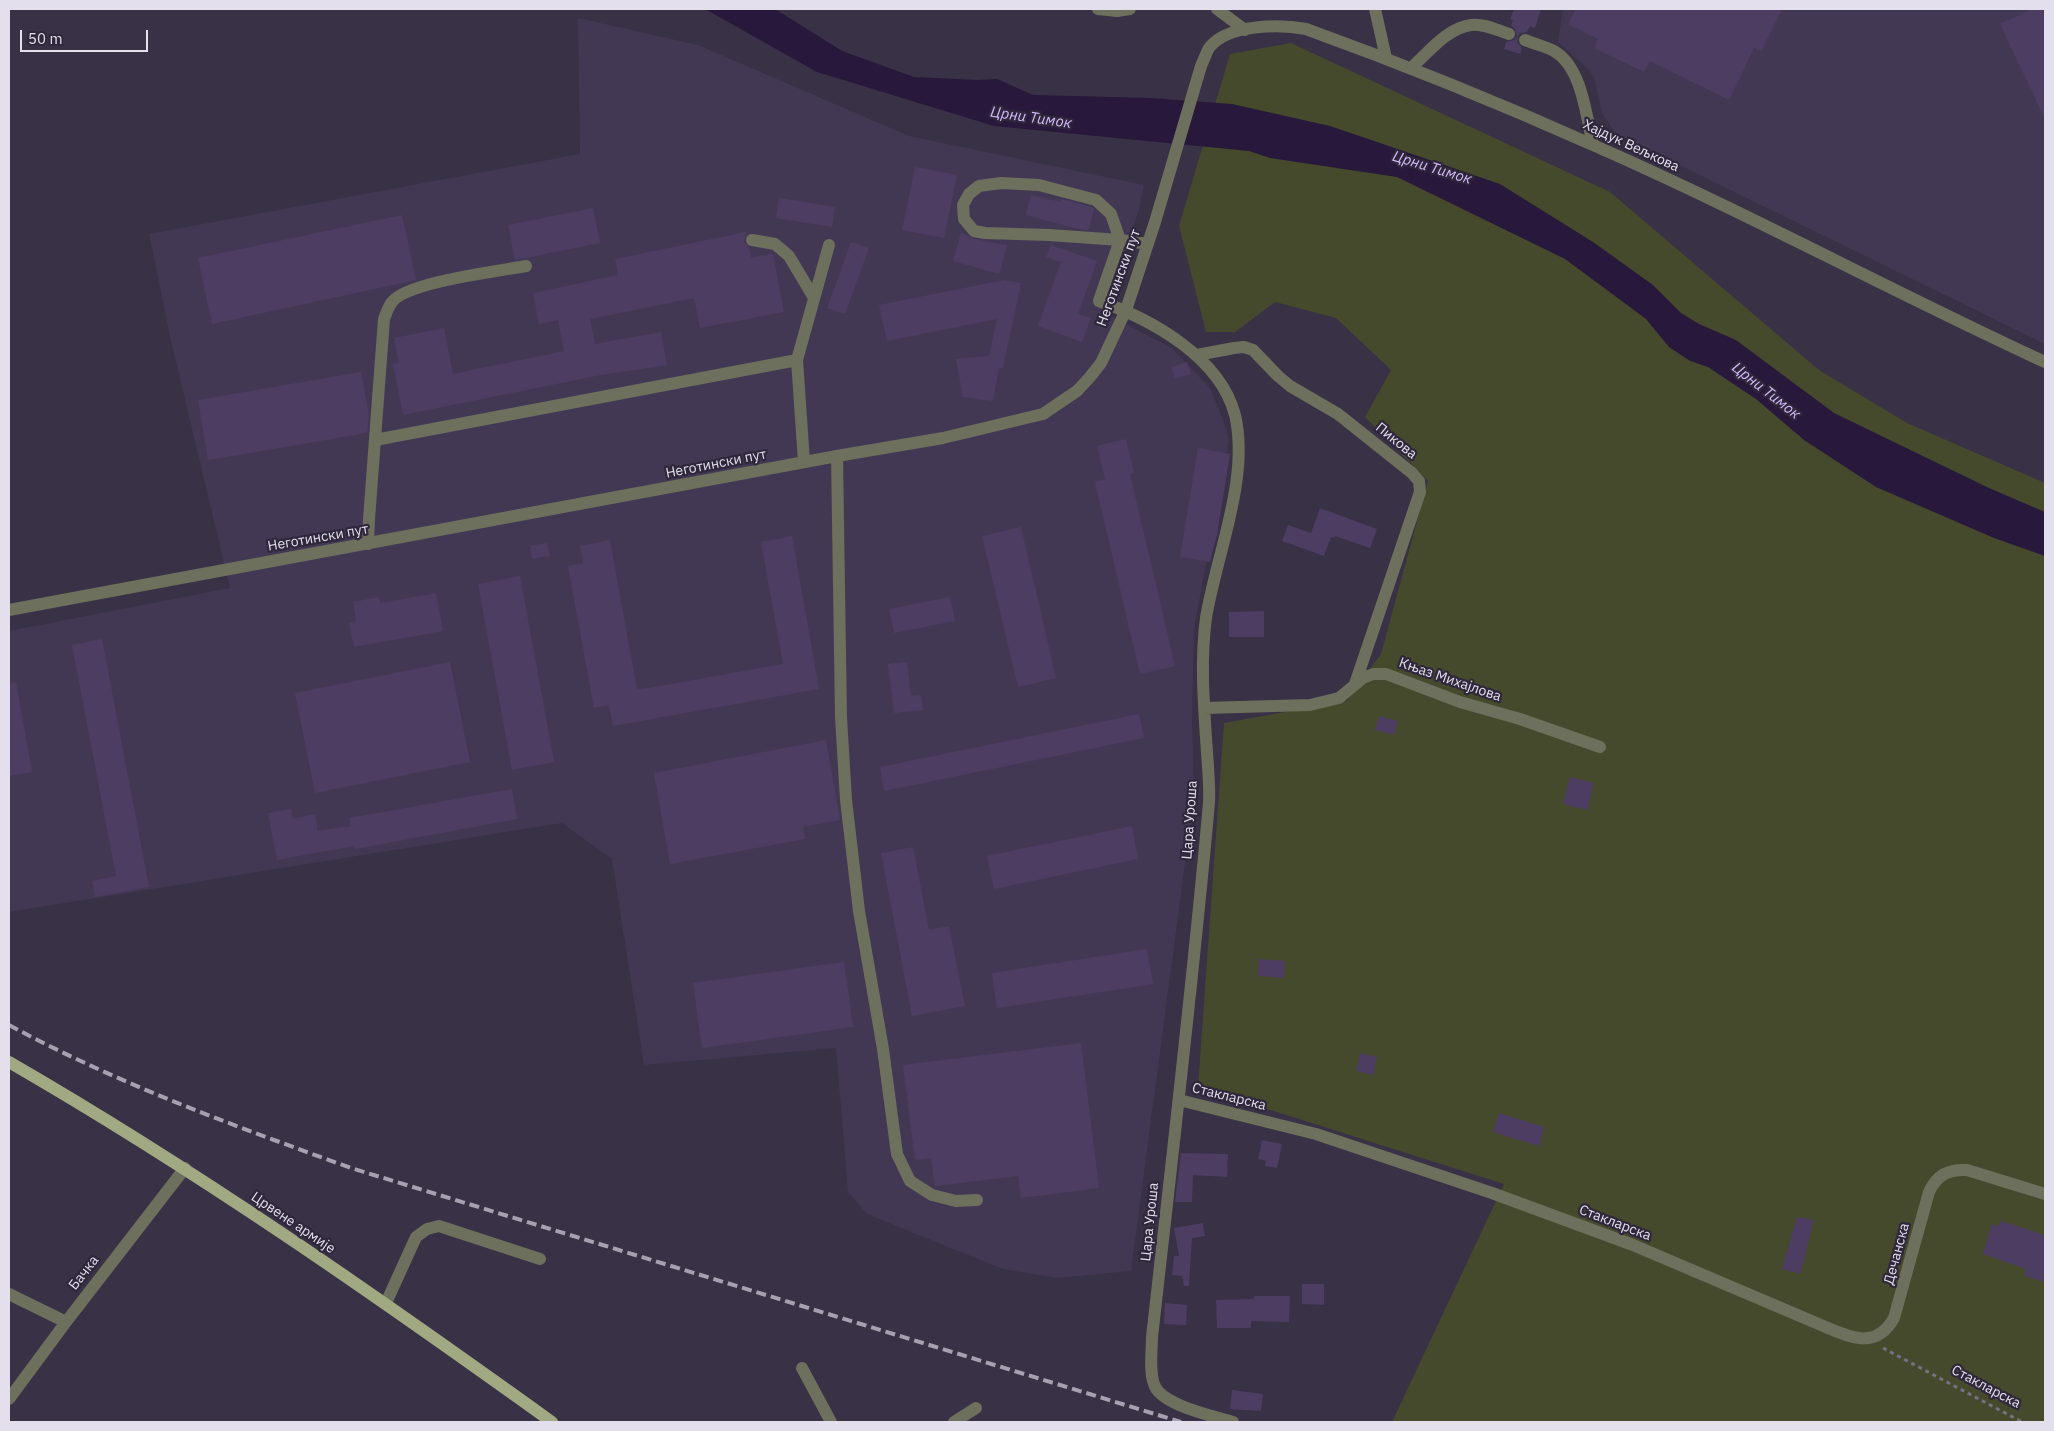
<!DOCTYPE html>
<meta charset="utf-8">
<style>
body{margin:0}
#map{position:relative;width:2054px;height:1431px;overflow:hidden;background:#393145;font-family:"IBM Plex Sans",sans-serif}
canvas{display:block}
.frame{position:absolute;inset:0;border:10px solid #e4dfed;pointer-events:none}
.scale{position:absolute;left:20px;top:30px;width:128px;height:22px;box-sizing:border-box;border:2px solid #e4dfed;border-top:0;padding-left:6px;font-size:15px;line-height:18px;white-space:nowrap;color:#e4dfed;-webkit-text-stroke:4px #2f273b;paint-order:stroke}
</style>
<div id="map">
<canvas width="2054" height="1431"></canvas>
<div class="frame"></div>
<div class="scale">50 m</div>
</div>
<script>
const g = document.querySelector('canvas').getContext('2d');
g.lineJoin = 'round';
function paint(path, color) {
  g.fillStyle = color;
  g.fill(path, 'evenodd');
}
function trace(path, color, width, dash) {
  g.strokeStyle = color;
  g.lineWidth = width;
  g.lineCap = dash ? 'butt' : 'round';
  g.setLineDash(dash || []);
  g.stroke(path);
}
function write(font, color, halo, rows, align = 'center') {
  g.font = font + ' "IBM Plex Sans",sans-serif';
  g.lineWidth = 4.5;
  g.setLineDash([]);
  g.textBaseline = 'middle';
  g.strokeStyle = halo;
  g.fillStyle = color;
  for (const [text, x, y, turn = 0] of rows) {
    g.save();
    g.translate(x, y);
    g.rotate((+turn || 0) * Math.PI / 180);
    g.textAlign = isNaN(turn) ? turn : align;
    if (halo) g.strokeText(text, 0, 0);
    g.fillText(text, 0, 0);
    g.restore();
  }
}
const built = new Path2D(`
 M1563 9H2045V344L1616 134 1602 113 1594 77 1587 68 1558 42Z
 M578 18 698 45 909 136 1144 185 1139 209 1106 314 1172 348 1210 388 1223 420 1229 439 1194 629 1192 722 1194 795 1131 1271 1057 1278 1003 1269 867 1214 848 1192 836 1048 644 1065 612 859 562 823 9 912V631L230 588 171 341 149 234 580 154Z`);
const green = new Path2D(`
 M1291 43 1610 192 1819 370 1907 423 2045 483V1422H1392L1504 1184 1198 1087 1224 723 1346 701 1381 654 1428 481 1365 417 1391 370 1336 318 1275 302 1235 332H1206L1179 226 1230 54Z`);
const water = new Path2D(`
 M705 9H775L842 51 914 77 977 80 997 79 1033 95 1151 98 1232 104 1330 126 1500 184 1593 242 1653 285 1681 313 1699 324 1736 340 1834 413 1989 488 2045 512V556L1994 538 1876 487 1804 440 1756 399 1708 367 1690 361 1669 347 1646 319 1565 259 1397 177 1270 158 1249 151 994 126 817 72Z`);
const building = new Path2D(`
 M1514 9H1541L1535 28 1530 26 1527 32 1520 33 1518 36 1517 42 1522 48 1520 54 1504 49 1506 42 1514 40 1517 36 1515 29 1511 26 1513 20 1510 19Z
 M1576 9H1782L1761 51 1754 48 1729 100 1650 61 1644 72 1594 48 1598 39 1568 24Z
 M2032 9H2042L2045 16V119L2000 24Z
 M915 167 957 175 944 238 902 230Z
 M1031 195 1061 202V199L1092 207 1094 209 1089 230 1078 229 1026 215Z
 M779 198 835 207 832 227 776 218Z
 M593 208 600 243 515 260 508 225Z
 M402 215 416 280 212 324 198 258Z
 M746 232 744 242 749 247 751 258 773 254 784 312 700 328 694 298 590 319 595 344 661 332 667 365 601 375 403 415 393 364 399 363 394 338 444 328 453 374 564 351 558 320 539 324 533 293 618 275 615 259Z
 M961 232 973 239 1007 245 999 274 953 261Z
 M851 242 869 248 845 314 827 308Z
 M1051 245 1097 261 1078 314 1091 318 1082 342 1038 326 1061 262 1046 257Z
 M1004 280 1021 283 1003 368H999L993 401 963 397 956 359 989 356 997 319 887 341 879 305Z
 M1187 362 1191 374 1175 379 1172 367Z
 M361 372 369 416 367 433 208 460 198 400Z
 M1126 439 1134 473 1130 474 1175 666 1140 674 1095 482 1105 479 1097 446Z
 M1198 448 1230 454 1217 535 1210 562 1180 557Z
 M1320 508 1377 529 1370 548 1335 536 1334 538 1331 537 1324 556 1282 541 1288 525 1311 533Z
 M1021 527 1056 678 1018 687 982 536Z
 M792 536 819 689 613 726 609 705 594 708 568 566 583 563 580 546 610 540 637 690 783 664 761 542Z
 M547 543 550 556 532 559 530 546Z
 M520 576 554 762 512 770 478 584Z
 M436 593 443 631 354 647 349 623 356 621 353 602 379 597 380 603Z
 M950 597 955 621 894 633 889 609Z
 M1264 611V637H1229V612Z
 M102 639 149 887 95 897 92 881 116 876 72 645Z
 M450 662 470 762 315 793 295 693Z
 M907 662 911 696 921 695 923 710 894 713 888 664Z
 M16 682 32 772 9 776V683Z
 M1139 714 1144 738 884 791 880 767Z
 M1379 716 1398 721 1394 735 1375 730Z
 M826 740 840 820 803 827 805 839 670 864 654 773Z
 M1570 777 1594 783 1587 810 1563 804Z
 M512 789 517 819 355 849 354 846 277 860 268 813 291 809 293 819 315 814 318 831 351 826 349 818Z
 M1132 826 1138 859 994 889 987 856Z
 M913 847 929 930 949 926 965 1006 912 1016 881 853Z
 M1147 949 1153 984 997 1008 992 973Z
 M1259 959 1285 961 1284 978 1258 976Z
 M844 962 853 1027 702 1048 693 983Z
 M1081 1043 1099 1188 1021 1198 1018 1176 935 1186 931 1158 915 1160 903 1065Z
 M1360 1053 1377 1057 1373 1075 1356 1071Z
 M1499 1113 1544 1127 1539 1146 1493 1132Z
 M1262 1140 1282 1144 1277 1168 1265 1166 1266 1161 1258 1159Z
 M1181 1153 1228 1154 1227 1177 1193 1175 1192 1202H1175Z
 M1797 1217 1813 1220 1808 1244 1800 1274 1782 1269Z
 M2001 1221 2045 1235V1282L2024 1276 2026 1269 1983 1254 1992 1224 1999 1226Z
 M1203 1223 1205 1236 1192 1238 1189 1286H1184L1182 1276 1172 1275 1174 1256H1179L1174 1228Z
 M1302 1284H1324V1305L1302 1304Z
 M1254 1296H1290L1289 1322 1251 1321V1328H1217L1216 1300 1254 1299Z
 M1165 1303 1187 1305 1186 1325 1164 1324Z
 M1232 1390 1263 1394 1261 1411 1230 1409Z`);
const path = new Path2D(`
 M1883 1348 2022 1422`);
const minor = new Path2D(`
 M1098 9 1117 11 1130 9
 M1217 9 1245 30
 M1375 9 1386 58
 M1525 40C1534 44 1545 46 1554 51 1582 67 1586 115 1593 145
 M1411 68C1428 53 1447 28 1471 25 1483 23 1497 30 1509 34
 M752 240 775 244 789 256 814 298
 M1148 244 1120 240 1049 235 985 233 974 231 964 219 963 205 969 194 979 186 1001 183 1039 185 1096 200 1111 214 1120 240 1099 301C1151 319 1220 357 1235 415 1250 478 1216 556 1206 618 1200 662 1204 708 1207 752 1208 769 1210 786 1209 803 1193 981 1172 1159 1152 1337 1152 1351 1149 1370 1154 1384 1160 1405 1214 1416 1233 1422
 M1197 355 1234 348 1244 347 1253 350 1278 376 1290 386 1338 414 1412 473 1419 481 1420 492 1355 684
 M375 440 797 360
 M837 456 841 717 846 800 859 911 883 1049 897 1154 910 1181 932 1195 956 1201 977 1200
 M804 462 797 360 829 245
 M368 544 369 519 384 319C386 314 388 307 392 302 407 282 499 271 526 266
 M9 610 837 456 943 438 1043 414 1077 391 1090 377 1101 363 1126 310 1155 222 1201 66C1204 60 1206 53 1209 48 1227 24 1280 24 1306 29 1403 64 1499 103 1593 145 1746 212 1893 292 2045 362
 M1204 708 1310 705 1339 698 1363 678 1373 674H1386L1460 702 1520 719 1600 747
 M1179 1100 1316 1134 1492 1193 1633 1245 1828 1328C1854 1339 1877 1348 1894 1318L1929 1192C1937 1175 1948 1169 1967 1170L2045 1194
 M9 1294 66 1322
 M386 1303 416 1237 427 1229 439 1226 540 1259
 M802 1368 831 1422
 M9 1399 66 1322 185 1168
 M954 1422 976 1408`);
const major = new Path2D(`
 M9 1062C198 1171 375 1295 552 1422`);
const rail = new Path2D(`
 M9 1025C118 1084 235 1126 351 1168L1181 1422`);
const streetNames = [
 ["Хајдук Вељкова",1631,146,25],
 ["Неготински пут",1119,278,-70],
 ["Пикова",1396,441,39],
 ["Неготински пут",716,464,-11],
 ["Неготински пут",318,538,-10],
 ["Књаз Михајлова",1450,680,19],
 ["Цара Уроша",1190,820,-86],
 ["Стакларска",1229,1097,14],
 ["Цара Уроша",1150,1222,-84],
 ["Црвене армије",293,1223,34],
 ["Стакларска",1615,1223,21],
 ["Дечанска",1897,1254,-75],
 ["Бачка",84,1273,-52],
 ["Стакларска",1986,1387,28]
];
const waterNames = [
 ["Црни Тимок",1031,118,8],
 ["Црни Тимок",1432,168,17],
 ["Црни Тимок",1766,391,38]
];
paint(built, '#433853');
paint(green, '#454a2c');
paint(water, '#28183b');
paint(building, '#4d3d63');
trace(path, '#777082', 3, [4, 4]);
trace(minor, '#6c705d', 12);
trace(major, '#a1a982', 12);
trace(rail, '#a6a0b0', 4, [10, 5]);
write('14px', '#e4dfed', '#2f273b', streetNames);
write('italic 15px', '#d5bbfd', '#2f273b', waterNames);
</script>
